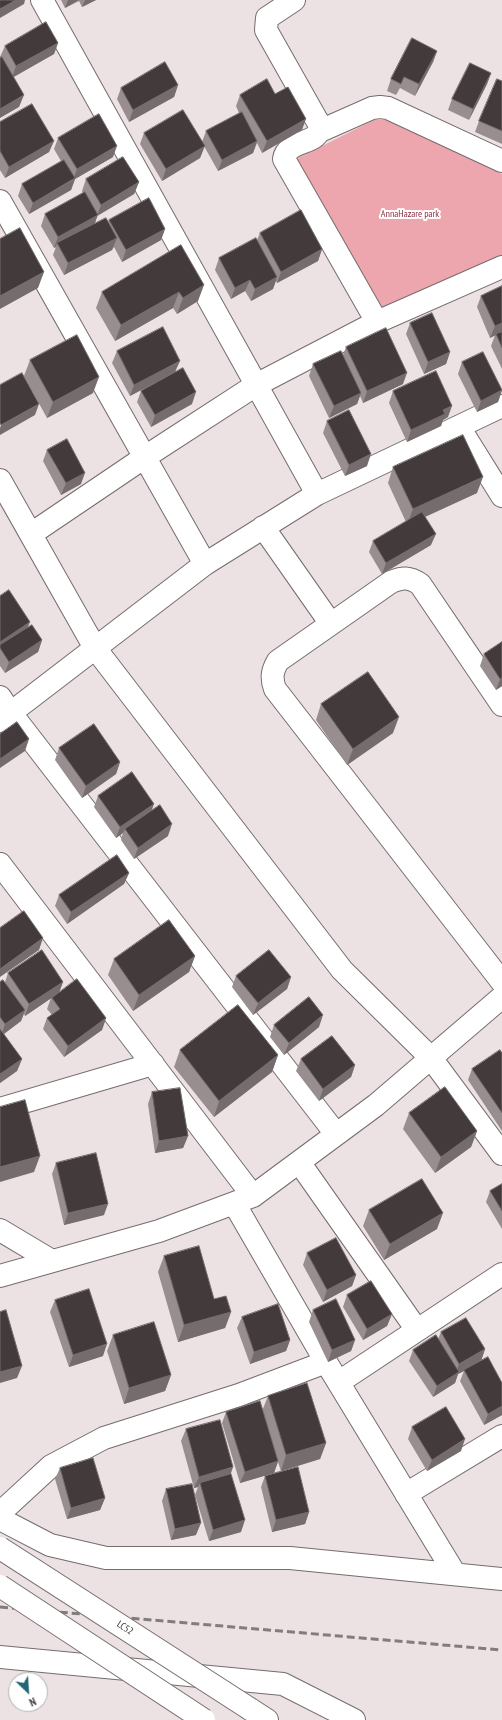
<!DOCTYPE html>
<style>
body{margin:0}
#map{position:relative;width:502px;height:1720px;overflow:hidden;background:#ede2e3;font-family:"PT Sans Narrow",sans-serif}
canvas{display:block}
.north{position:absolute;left:8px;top:1672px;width:40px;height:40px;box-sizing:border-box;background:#fff;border:1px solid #b3b1b1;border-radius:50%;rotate:155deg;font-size:11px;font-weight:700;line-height:16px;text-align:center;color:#403c3c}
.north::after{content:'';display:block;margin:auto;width:14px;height:18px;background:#206776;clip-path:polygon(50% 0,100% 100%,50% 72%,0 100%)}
</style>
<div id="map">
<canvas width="502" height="1720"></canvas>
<div class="north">N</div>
</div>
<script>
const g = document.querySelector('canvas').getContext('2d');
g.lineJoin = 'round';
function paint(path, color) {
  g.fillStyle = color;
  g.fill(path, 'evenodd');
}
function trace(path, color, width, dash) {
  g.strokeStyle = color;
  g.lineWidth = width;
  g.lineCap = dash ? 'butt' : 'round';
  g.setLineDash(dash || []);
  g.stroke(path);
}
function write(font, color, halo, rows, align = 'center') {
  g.font = font + ' "PT Sans Narrow",sans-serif';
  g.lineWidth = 4;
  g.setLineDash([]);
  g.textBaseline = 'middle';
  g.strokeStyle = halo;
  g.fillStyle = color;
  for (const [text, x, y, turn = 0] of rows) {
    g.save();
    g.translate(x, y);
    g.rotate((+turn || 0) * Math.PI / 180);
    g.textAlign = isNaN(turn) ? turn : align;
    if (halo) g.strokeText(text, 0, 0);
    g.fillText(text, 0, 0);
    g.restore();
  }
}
const green = new Path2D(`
 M374 120H389L502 174V256L380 310 296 166 298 158Z`);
const minor = new Path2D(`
 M42 0 317 494
 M320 131 372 108 380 107 388 108 502 161
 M0 201 205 564
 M377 322 502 267
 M459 427 502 496
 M0 480 95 648 342 970 431 1058 502 1154
 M263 527 331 624
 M31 534 145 457 256 385 377 322 284 159C287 138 323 146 319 124L266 30 267 18 294 0
 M0 697 10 712 336 1134
 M502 705 420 584C409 577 403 577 391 582L278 661C272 671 271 678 275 689L502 982
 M0 721 205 564 317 494 502 406
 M0 864 253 1196
 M0 1109 153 1064
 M299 1162 417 1330
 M234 1203 326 1362 455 1574
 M0 1230 52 1261
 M0 1276 159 1231 253 1196 376 1105 502 997
 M339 1382 502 1274
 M406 1494 502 1436
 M0 1513 51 1466 104 1438 239 1395 326 1362
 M0 1519 50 1545 106 1558H290L502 1579
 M0 1657 283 1684 354 1720`);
const major = new Path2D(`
 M250 1709 267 1720`);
const rail = new Path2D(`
 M0 1607 502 1650`);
const majorBridge = new Path2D(`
 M0 1548 250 1709
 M0 1586 204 1720`);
const wall = new Path2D(`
 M61 0H96L82 7 79 1 65 8Z
 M58 43 54 54 13 77 19 107 0 57 5 46Z
 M437 51 433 62 415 96 400 88 396 95 387 91 391 79Z
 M491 73 487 84 469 120 448 110 452 99Z
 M502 81V144L475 132 479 121Z
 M178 85 174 97 129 122 117 99 121 88Z
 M275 94 302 130 262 153 257 143 253 153 218 171 204 146 200 158 162 181 140 144 144 133 202 142 206 131 239 113 236 106 240 95Z
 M0 122 54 141 49 152 5 178 0 170Z
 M58 138 113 157 75 179 71 190 29 214 18 196 22 184 61 161 54 149Z
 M86 179 139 182 134 194 97 216 95 224 108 222 109 220 165 229 161 240 122 262 114 247 112 250 64 275 53 255 56 247 54 248 41 226 45 214 83 193 82 191Z
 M260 233 322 249 318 261 277 283 276 281 273 289 251 301 245 291 231 299 215 270 219 258 257 240Z
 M181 245 198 301 177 314 173 308 115 341 96 308 102 292Z
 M502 286V369L491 346 495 335 490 338 477 307 481 296Z
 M410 323 450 352 446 364 424 374 406 334Z
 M346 347 403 384 363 403 360 396 357 404 329 418 309 376 313 364 343 355Z
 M117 351 176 371 192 404 151 427 137 402 141 391 156 382 130 396 112 363Z
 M30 360 93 393 47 418 24 376Z
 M462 362 502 390 498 402 477 412 458 374Z
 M393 391 448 417 443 420 441 426 407 442 389 403Z
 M327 421 367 466 345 476 323 433Z
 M47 450 81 484 61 495 43 461Z
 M393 467 477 493 425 517 431 545 382 574 369 552 373 541 406 522 388 483Z
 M0 596 27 628 42 640 38 652 5 673 0 666Z
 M502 642V686L496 690 480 666 484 654Z
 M321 704 393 733 347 765 316 720Z
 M59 748 120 762 116 774 82 798 55 760Z
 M98 796 151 811 168 836 134 859 121 840 123 833 116 838 94 807Z
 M129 873 124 884 67 924 55 906 59 895Z
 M195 956 189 972 133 1011 108 975 114 959Z
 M8 973 63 982 59 992 106 1018 102 1030 64 1057 43 1029 47 1018 52 1015 47 1009 51 998 25 1016 24 1014 21 1021 4 1034 22 1059 17 1071 0 1083V982H5Z
 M236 976 291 977 287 989 253 1015 232 987Z
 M274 1025 319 1027 284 1055 270 1037Z
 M180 1050 278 1055 272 1072 214 1117 174 1067Z
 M502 1053V1131L468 1080 472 1069Z
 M301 1059 355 1065 351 1077 319 1101 296 1071Z
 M152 1092 188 1136 183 1148 155 1153 148 1104Z
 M409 1113 477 1131 471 1147 435 1173 403 1129Z
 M56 1163 104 1215 64 1225 52 1174Z
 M502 1184V1229L486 1202 490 1191Z
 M369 1210 437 1229 384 1260 363 1226Z
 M307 1253 356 1275 352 1286 323 1302 303 1265Z
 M164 1256 214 1299 231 1312 225 1328 178 1342 158 1272Z
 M347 1295 392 1314 387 1326 363 1340 343 1307Z
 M55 1300 103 1356 69 1367 50 1312Z
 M313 1310 355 1340 351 1351 328 1362 309 1322Z
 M242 1317 290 1340 286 1351 250 1364 237 1328Z
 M441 1332 485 1349 481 1361 502 1383V1415L484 1425 460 1381 464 1371 458 1374 455 1383 433 1397 409 1361 413 1350 438 1339Z
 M113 1335 171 1375 165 1391 124 1404 107 1351Z
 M268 1396 326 1443 320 1459 281 1471 278 1462 274 1473 240 1483 222 1423 226 1412 262 1411Z
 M412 1427 461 1451 427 1471 408 1439Z
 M186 1429 231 1474 241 1532 209 1541 195 1495 198 1487 194 1488 181 1441Z
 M60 1468 105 1498 100 1510 67 1519 55 1479Z
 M265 1476 309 1512 305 1524 272 1532 261 1487Z
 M166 1489 196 1535 171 1540 162 1501Z`);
const shadedWall = new Path2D(`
 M16 0H25L24 4 0 18V9Z
 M68 0H79L65 8Z
 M85 0H96L82 7Z
 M58 43 54 54 12 78 16 66Z
 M437 51 433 62 415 96 419 84Z
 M491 73 487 84 469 120 473 109Z
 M178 85 174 97 129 122 133 110Z
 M24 95 19 107 0 118V109Z
 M306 119 302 130 262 153 267 141Z
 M54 141 49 152 5 178 9 167Z
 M257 141 253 153 218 171 222 160Z
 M117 146 113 157 75 179 71 190 29 214 33 203 73 180 77 169Z
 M205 146 200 158 162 181 166 169Z
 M139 182 134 194 97 216 101 205Z
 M98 215 93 227 57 243 56 247 54 248 58 237Z
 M165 229 161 240 122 262 126 250Z
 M117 238 112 250 64 275 68 263Z
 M322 249 318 261 277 283 281 272Z
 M44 272 38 288 0 309V296Z
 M277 277 273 289 251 301 255 289Z
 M250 280 245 291 231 299 235 288Z
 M204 285 198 301 177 314 183 298Z
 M179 292 173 308 115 341 121 325Z
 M502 323V332L490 338 495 326Z
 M450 352 446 364 424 374 428 362Z
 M180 361 175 372 130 396 134 385Z
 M407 373 403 384 363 403 367 391Z
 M99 377 93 393 47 418 53 402Z
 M502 390 498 402 477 412 481 401Z
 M196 392 192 404 151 427 155 415Z
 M361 393 357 404 329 418 334 406Z
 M39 404 35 415 0 435V428L1 425Z
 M452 406 448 417 443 420 441 426 407 442 411 430 443 410Z
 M371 454 367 466 345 476 349 465Z
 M85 473 81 484 61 495 66 483Z
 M483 477 477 493 407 525 413 509Z
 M436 534 431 545 382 574 386 563Z
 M30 622 25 634 0 648V642Z
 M42 640 38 652 5 673 9 662Z
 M502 678V686L496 690 500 679Z
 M399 717 393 733 347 765 353 749Z
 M29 739 25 751 0 768V759Z
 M120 762 116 774 82 798 86 786Z
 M154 804 150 815 125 829 123 833 116 838 120 827Z
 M172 824 168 836 134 859 138 848Z
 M129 873 124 884 67 924 71 912Z
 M43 938 39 950 0 977V969Z
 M195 956 189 972 133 1011 139 995Z
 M291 977 287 989 253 1015 258 1003Z
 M63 982 59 993 25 1016 29 1004Z
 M25 1010 21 1021 1 1036 5 1024Z
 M323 1015 319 1027 284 1055 289 1043Z
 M106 1018 102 1030 64 1057 68 1046Z
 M278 1055 272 1072 214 1117 219 1101Z
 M22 1059 17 1071 0 1083V1074Z
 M355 1065 351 1077 319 1101 323 1089Z
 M477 1131 471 1147 435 1173 441 1157Z
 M188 1136 183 1148 155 1153 159 1141Z
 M40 1156 34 1172 0 1182V1167Z
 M108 1204 104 1215 64 1225 68 1213Z
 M443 1213 437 1229 384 1260 390 1244Z
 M356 1275 352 1286 323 1302 327 1290Z
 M231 1312 225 1328 178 1342 184 1325Z
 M392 1314 387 1326 363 1340 367 1329Z
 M290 1340 286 1351 250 1364 254 1352Z
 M355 1340 351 1351 328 1362 332 1350Z
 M107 1344 103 1356 69 1367 73 1355Z
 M485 1349 481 1361 464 1370V1371L458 1374 455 1383 433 1397 437 1386 456 1374 459 1364Z
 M22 1366 17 1378 0 1383V1372Z
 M171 1375 165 1391 124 1404 129 1388Z
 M502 1406V1415L484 1425 488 1414Z
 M465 1439 461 1451 427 1471 432 1460Z
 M326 1443 320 1459 281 1471 286 1455Z
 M278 1461 274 1473 240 1483 245 1472Z
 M233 1467 229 1479 200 1483 198 1487 194 1488 199 1477Z
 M105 1498 100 1510 67 1519 71 1508Z
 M309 1512 305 1524 272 1532 276 1520Z
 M245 1520 241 1532 209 1541 213 1530Z
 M201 1523 196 1535 171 1540 175 1529Z`);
const building = new Path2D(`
 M0 0H16L0 9Z
 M46 22 58 43 16 66 5 46Z
 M412 38 437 51 419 84 404 77 401 84 391 79Z
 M2 57 24 95 0 109V58Z
 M165 62 178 85 133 110 121 88Z
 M470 63 491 73 473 109 452 99Z
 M267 79 275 94 288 87 306 119 267 141 240 95Z
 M497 79 502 81V131L479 121Z
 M32 104 54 141 9 167 0 151V122Z
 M183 110 205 146 166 169 144 133Z
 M242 112 257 141 222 160 206 131Z
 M99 114 117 146 77 169 58 138Z
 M123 157 139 182 101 205 86 179Z
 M64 160 75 178 33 203 22 184Z
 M85 192 98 215 58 237 45 214Z
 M149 198 165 229 126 250 109 220Z
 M301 210 322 249 281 272 260 233Z
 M106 218 117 238 68 263 57 243Z
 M20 228 44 272 0 296V239Z
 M256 238 277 277 255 289 250 280 235 288 219 258Z
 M181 245 204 285 183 298 179 292 121 325 102 292Z
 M502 286V323L495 326 481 296Z
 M432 313 450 352 428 362 410 323Z
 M163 327 180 361 134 385 117 351Z
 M386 328 407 373 367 391 346 347Z
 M502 332V348L496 334Z
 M77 335 99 377 53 402 30 360Z
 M341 351 361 393 334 406 313 364Z
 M483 352 502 390 481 401 462 362Z
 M183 368 196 392 155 415 141 391Z
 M436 371 452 406 443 410 445 414 411 430 393 391Z
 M22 373 39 404 1 425 0 423V385Z
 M349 410 371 454 349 465 327 421Z
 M463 435 483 477 413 509 393 467Z
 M67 439 85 473 66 483 47 450Z
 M422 512 436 534 386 563 373 541Z
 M9 590 30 622 0 642V596Z
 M32 625 42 640 9 662 0 648V645Z
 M502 642V678L500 679 484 654Z
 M368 672 399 717 353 749 321 704Z
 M17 722 29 739 0 759V734Z
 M94 724 120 762 86 786 59 748Z
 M132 772 154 804 120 827 98 796Z
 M160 805 172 824 138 848 125 829Z
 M117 855 129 873 71 912 59 895Z
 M24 911 43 938 0 969V928Z
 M169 920 195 956 139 995 114 959Z
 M42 950 63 982 29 1004 8 973Z
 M269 950 291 977 258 1003 236 976Z
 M77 979 106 1018 68 1046 47 1018 60 1009 52 998Z
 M3 980 25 1010 5 1024 0 1017V982Z
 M309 997 323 1015 289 1043 274 1025Z
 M238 1005 278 1055 219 1101 180 1050Z
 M0 1029 22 1059 0 1074Z
 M332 1036 355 1065 323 1089 301 1059Z
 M500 1050 502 1053V1113L472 1069Z
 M445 1087 477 1131 441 1157 409 1113Z
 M180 1088 188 1136 159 1141 152 1092Z
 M25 1100 40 1156 0 1167V1107Z
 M96 1153 108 1204 68 1213 56 1163Z
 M422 1179 443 1213 390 1244 369 1210Z
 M502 1184V1211L490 1191Z
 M336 1238 356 1275 327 1290 307 1253Z
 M199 1246 214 1299 226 1296 231 1312 184 1325 164 1256Z
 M371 1281 392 1314 367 1329 347 1295Z
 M89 1289 107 1344 73 1355 55 1300Z
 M336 1299 355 1340 332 1350 313 1310Z
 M278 1304 290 1340 254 1352 242 1317Z
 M6 1310 22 1366 0 1372V1312Z
 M466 1318 485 1349 459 1364 441 1332Z
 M154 1322 171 1375 129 1388 113 1335Z
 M436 1335 459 1372 437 1386 413 1350Z
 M488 1357 502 1383V1406L488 1414 464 1370Z
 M307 1383 326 1443 286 1455 268 1396Z
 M260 1401 278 1461 245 1472 226 1412Z
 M446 1407 465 1439 432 1460 412 1427Z
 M220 1420 233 1467 199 1477 186 1429Z
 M93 1458 105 1498 71 1508 60 1468Z
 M298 1467 309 1512 276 1520 265 1476Z
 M231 1474 245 1520 213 1530 200 1483Z
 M192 1484 201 1523 175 1529 166 1489Z`);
const parkNames = [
 ["AnnaHazare park",410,214]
];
const streetNames = [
 ["LC52",125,1628,33]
];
paint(green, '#eda6ad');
trace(minor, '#756c6d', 24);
trace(major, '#756c6d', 24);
trace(minor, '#fff', 22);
trace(major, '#fff', 22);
trace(rail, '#827c7c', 3, [8, 4]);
trace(majorBridge, '#756c6d', 24, []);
trace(majorBridge, '#fff', 22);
paint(wall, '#988e8f');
paint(shadedWall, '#756c6d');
paint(building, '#423a3b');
trace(building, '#756c6d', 1);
write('10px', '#872d3e', '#fff', parkNames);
write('10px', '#403c3c', '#fff', streetNames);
</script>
